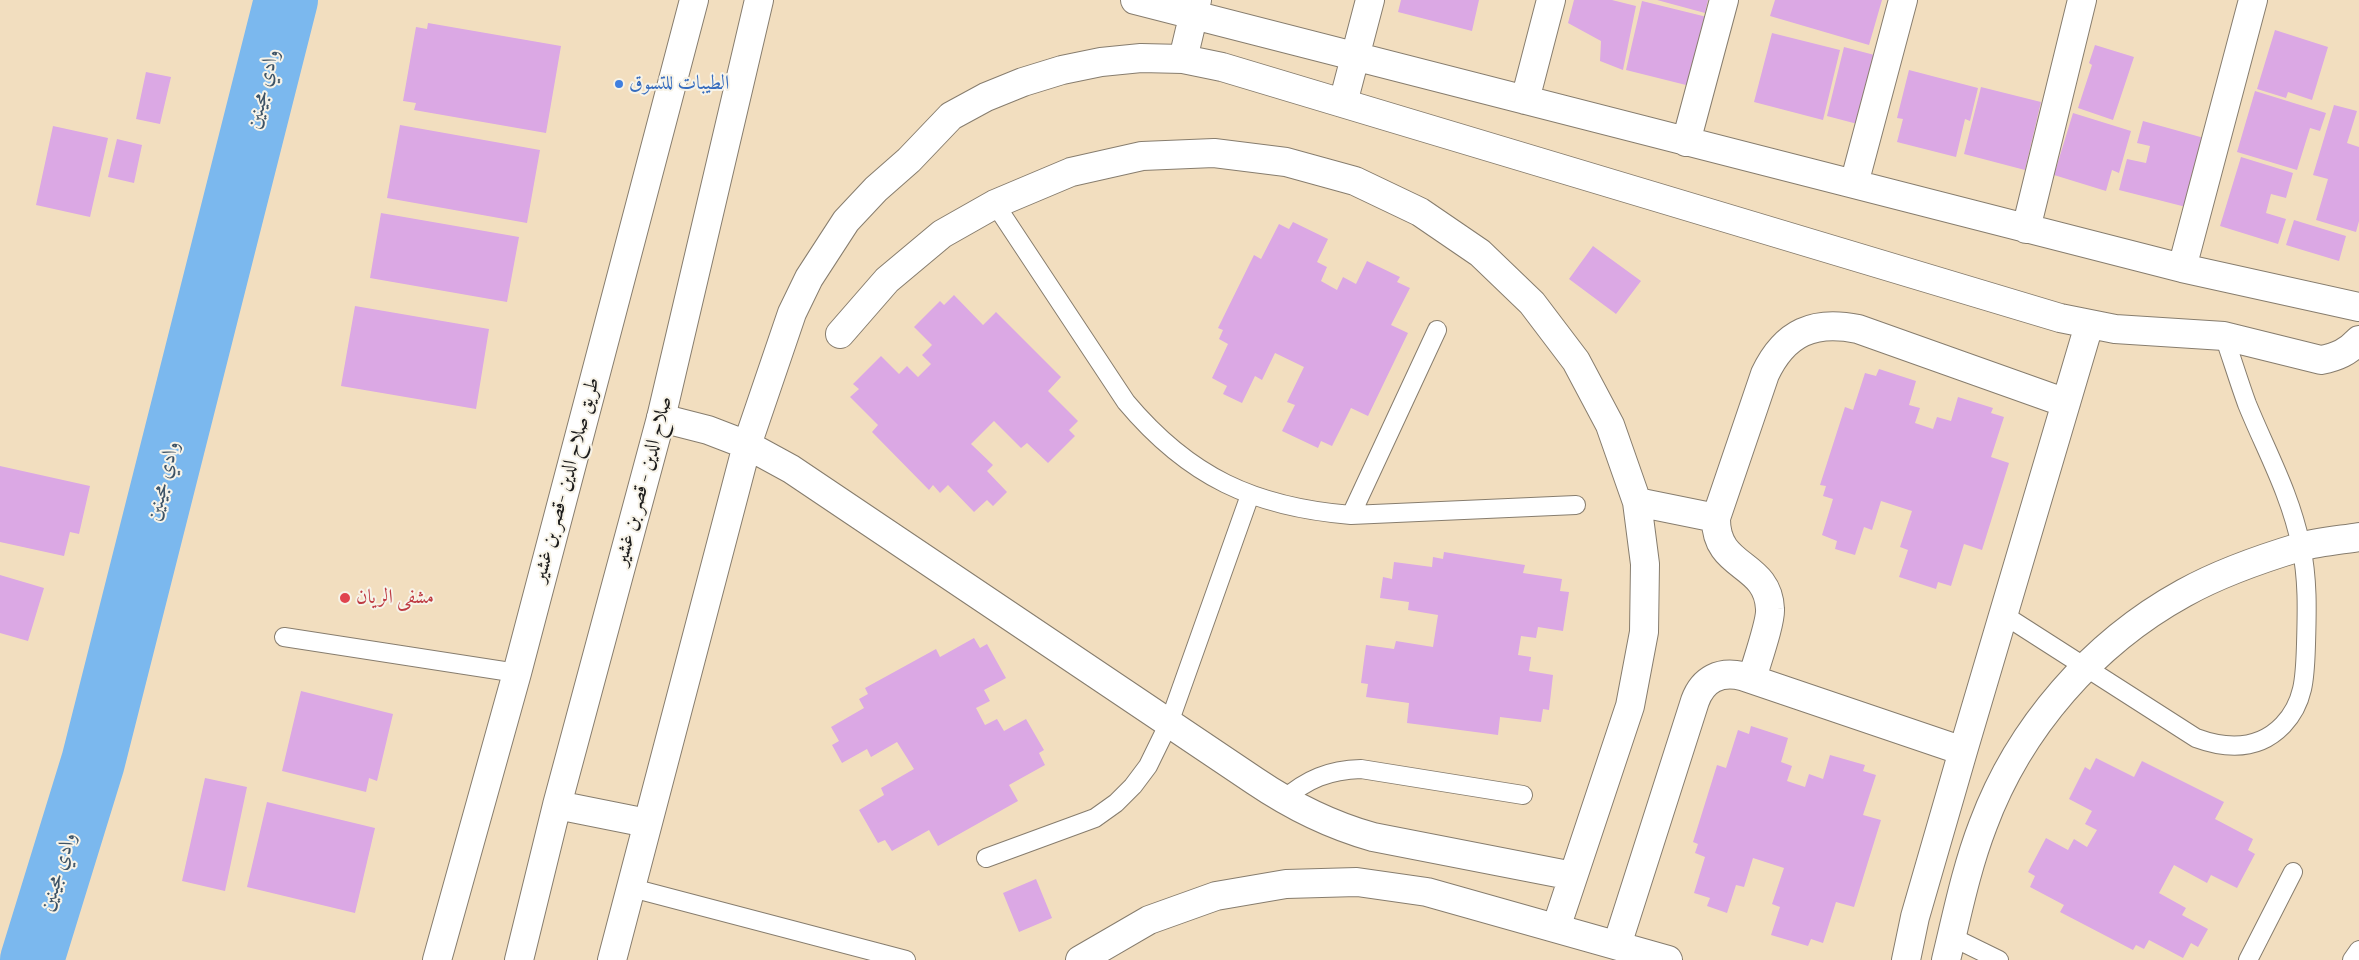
<!DOCTYPE html>
<meta charset="utf-8">
<style>
body{margin:0}
canvas{display:block;background:#f2debf}
</style>
<canvas width="2359" height="960"></canvas>
<script>
const g = document.querySelector('canvas').getContext('2d');
g.lineJoin = 'round';
function trace(path, color, width, dash) {
  g.strokeStyle = color;
  g.lineWidth = width;
  g.lineCap = dash ? 'butt' : 'round';
  g.setLineDash(dash || []);
  g.stroke(path);
}
function paint(path, color) {
  g.fillStyle = color;
  g.fill(path, 'evenodd');
}
function write(font, color, halo, rows, align = 'center') {
  g.font = font + ' "Libre Bodoni",Amiri,serif';
  g.lineWidth = 4;
  g.setLineDash([]);
  g.textBaseline = 'middle';
  g.strokeStyle = halo;
  g.fillStyle = color;
  for (const [text, x, y, turn = 0] of rows) {
    g.save();
    g.translate(x, y);
    g.rotate((+turn || 0) * Math.PI / 180);
    g.textAlign = isNaN(turn) ? turn : align;
    if (halo) g.strokeText(text, 0, 0);
    g.fillText(text, 0, 0);
    g.restore();
  }
}
const river = new Path2D(`
 M32 960 93 762 286 0`);
const building = new Path2D(`
 M1401 0H1479L1472 31 1398 12Z
 M1574 0H1612L1636 6 1623 70 1600 61 1601 41 1568 23Z
 M1657 0H1708L1705 13Z
 M1775 0H1882L1869 45 1770 16Z
 M1642 1 1711 18 1694 87 1626 70Z
 M428 23 561 46 546 133 414 110 416 103 403 101 416 27 427 29Z
 M2275 30 2328 47 2312 100 2288 92 2286 98 2257 89Z
 M1772 33 1840 50 1823 120 1754 102Z
 M2095 45 2134 57 2113 120 2078 108 2092 65 2089 63Z
 M1844 47 1882 57 1865 126 1827 116Z
 M1909 70 1978 88 1970 121 1965 119 1956 157 1897 142 1903 119 1897 118Z
 M146 72 171 77 160 124 136 119Z
 M1981 87 2041 102 2025 170 1964 154Z
 M2255 91 2326 113 2320 131 2310 128 2297 170 2237 152Z
 M2334 105 2357 111 2347 143 2359 147V221L2356 232 2316 220 2328 179 2313 175Z
 M2073 113 2131 131 2119 173 2112 170 2106 191 2054 175Z
 M2143 121 2204 138 2186 207 2119 190 2127 159 2146 163 2150 146 2137 143Z
 M400 125 540 150 527 223 387 198Z
 M53 126 108 138 90 217 36 205Z
 M117 139 142 145 134 183 108 177Z
 M2241 157 2293 173 2286 198 2271 194 2266 213 2286 219 2278 244 2220 226Z
 M381 213 519 237 507 302 370 278Z
 M2294 220 2346 236 2339 261 2286 245Z
 M1293 222 1328 239 1317 262 1327 267 1321 281 1337 290 1343 277 1356 284 1367 261 1400 277 1397 282 1410 288 1391 325 1408 333 1368 416 1351 408 1332 446 1321 441 1318 448 1282 431 1295 405 1287 402 1304 367 1275 353 1262 380 1255 376 1242 403 1223 394 1227 386 1212 378 1228 344 1219 339 1223 330 1218 328 1254 255 1261 259 1279 224 1289 229Z
 M1593 246 1641 281 1616 314 1569 279Z
 M954 295 983 325 996 312 1061 377 1048 391 1078 421 1069 430 1075 436 1048 463 1027 443 1021 448 994 421 971 444 993 465 987 471 1007 492 993 506 987 500 974 512 948 485 940 493 933 485 929 490 872 432 878 425 850 397 859 389 853 384 881 356 899 374 907 366 918 377 931 364 922 355 932 345 914 327 940 301 944 305Z
 M355 306 489 329 476 409 341 386Z
 M1879 369 1916 381 1909 405 1920 408 1915 423 1933 429 1937 417 1951 421 1958 397 1993 408 1991 413 2004 417 1991 457 2009 463 1982 550 1964 544 1951 586 1938 582 1936 589 1899 577 1908 550 1900 547 1912 511 1881 501 1872 530 1864 527 1855 555 1835 549 1837 541 1822 535 1833 499 1823 496 1826 486 1820 485 1845 407 1853 410 1865 373 1876 376Z
 M0 466 90 486 79 534 70 532 64 556 0 542Z
 M1444 552 1525 565 1523 573 1562 579 1560 591 1569 592 1563 631 1538 627 1536 638 1521 636 1518 655 1531 657 1529 671 1553 675 1549 710 1543 709 1541 722 1500 717 1498 735 1407 723 1409 703 1366 697 1368 684 1361 683 1366 645 1394 649 1396 641 1433 647 1438 615 1408 610 1409 602 1380 598 1383 577 1392 579 1394 562 1432 567 1433 557 1443 559Z
 M0 575 44 588 28 641 0 633Z
 M974 638 980 648 987 644 1006 678 984 690 990 701 976 708 985 725 997 719 1004 731 1026 719 1044 750 1039 753 1045 765 1009 785 1018 801 938 846 929 830 892 851 885 840 878 843 859 810 884 795 881 788 914 769 897 742 871 757 867 749 842 763 832 745 839 741 831 727 864 708 859 699 868 694 865 688 936 649 940 657Z
 M301 691 393 714 377 781 369 778 366 792 282 771Z
 M1751 726 1788 738 1781 762 1792 766 1787 781 1805 787 1809 774 1823 779 1830 755 1865 765 1863 771 1876 775 1863 815 1881 820 1854 907 1836 902 1823 943 1811 939 1808 946 1771 935 1780 907 1772 904 1784 868 1753 858 1744 887 1736 885 1727 913 1707 906 1710 898 1694 893 1705 857 1695 853 1698 844 1693 842 1717 765 1726 768 1738 730 1749 734Z
 M2096 758 2134 777 2142 761 2224 802 2215 819 2253 839 2248 850 2255 854 2237 888 2211 875 2207 883 2174 865 2159 893 2186 908 2182 915 2208 929 2198 947 2191 943 2183 958 2149 940 2144 949 2136 945 2133 950 2060 912 2064 905 2030 887 2035 876 2028 872 2046 838 2068 850 2074 839 2087 847 2097 830 2085 824 2092 811 2069 799 2085 767 2090 770Z
 M205 778 247 787 225 891 182 881Z
 M267 802 375 828 355 913 247 887Z
 M1036 879 1052 918 1019 932 1003 893Z`);
const service = new Path2D(`
 M995 204 1126 402C1189 477 1254 507 1351 515L1576 505
 M1351 515 1437 330
 M2004 615 2196 738C2226 749 2258 751 2283 725 2305 702 2305 675 2306 644 2307 611 2308 579 2301 546 2290 493 2267 453 2247 404 2239 382 2232 359 2224 336
 M284 637 517 673
 M1283 800C1307 779 1329 770 1361 769L1523 795
 M986 858 1095 818 1116 803 1133 786 1148 766 1169 723 1250 495
 M632 888 906 960
 M1952 937 1999 960
 M2248 960 2293 872
 M2352 960 2359 950`);
const minor = new Path2D(`
 M1135 0 2182 268 2359 307
 M1183 59 1197 0
 M1525 100 1551 0
 M1343 103 1370 0
 M1686 142 1724 0
 M1854 184 1903 0
 M2026 229 2082 0
 M2182 268 2253 0
 M840 334 887 280 942 234 995 204 1071 172 1142 156 1214 153 1286 162 1355 181 1420 212 1480 253 1532 303 1576 361 1610 425 1637 502 1645 564 1644 632 1630 706 1556 928
 M661 418 708 430 747 445 791 469 1255 781C1292 806 1330 825 1373 837L1573 876
 M1637 502 1716 518
 M1752 679C1756 664 1771 622 1770 609 1768 561 1715 570 1716 518L1765 374C1785 332 1814 320 1858 329L2066 403
 M1617 945 1695 701C1703 679 1720 671 1742 676L1963 751
 M612 960 747 445 792 313 809 278 846 221 876 189 909 160 951 116 986 97 1023 82 1062 70 1101 62 1141 58 1183 59 1222 67 2060 318 2115 329 2224 336 2321 360C2337 357 2348 352 2359 340
 M1080 960 1149 920 1216 896 1286 884 1357 882 1427 892 1668 960
 M1906 960 1915 917 1963 751 2089 325
 M1946 960C1957 915 1966 869 1983 825 2019 728 2093 643 2184 593 2220 573 2260 559 2300 547 2318 542 2340 540 2359 537`);
const trunk = new Path2D(`
 M557 805 647 823
 M437 960 517 673 694 0
 M519 960 557 805 661 418 759 0`);
const markers = [
 [619,84,5,"#3f7fe0"],
 [345,598,6,"#e0444e"]
];
const shopNames = [
 ["الطيبات للتسوق",629,84]
];
const streetNames = [
 ["طريق صلاح الدين -قصر بن غشير",567,480,-75],
 ["صلاح الدين - قصر بن غشير",644,481,-75]
];
const healthNames = [
 ["مشفى الريان",356,598]
];
const waterNames = [
 ["وادي مجينين",264,89,-76],
 ["وادي مجينين",164,481,-76],
 ["وادي مجينين",59,872,-73]
];
trace(river, '#7bb8ee', 64);
paint(building, '#dba8e4');
trace(service, '#877d6e', 20);
trace(minor, '#877d6e', 30);
trace(trunk, '#877d6e', 30);
trace(service, '#fff', 18);
trace(minor, '#fff', 28);
trace(trunk, '#fff', 28);
for (const [x, y, r, color] of markers) {
  const dot = new Path2D();
  dot.arc(x, y, r, 0, 2 * Math.PI);
  g.fillStyle = color;
  g.fill(dot);
  trace(dot, '#f7f3e8', 2);
}
write('20px', '#366cbe', '#f7f3e8', shopNames, 'left');
write('20px', '#1c1c1c', '#f7f3e8', streetNames);
write('20px', '#be3a42', '#f7f3e8', healthNames, 'left');
write('italic 21px', '#3d5366', '#f7f3e8', waterNames);
</script>
